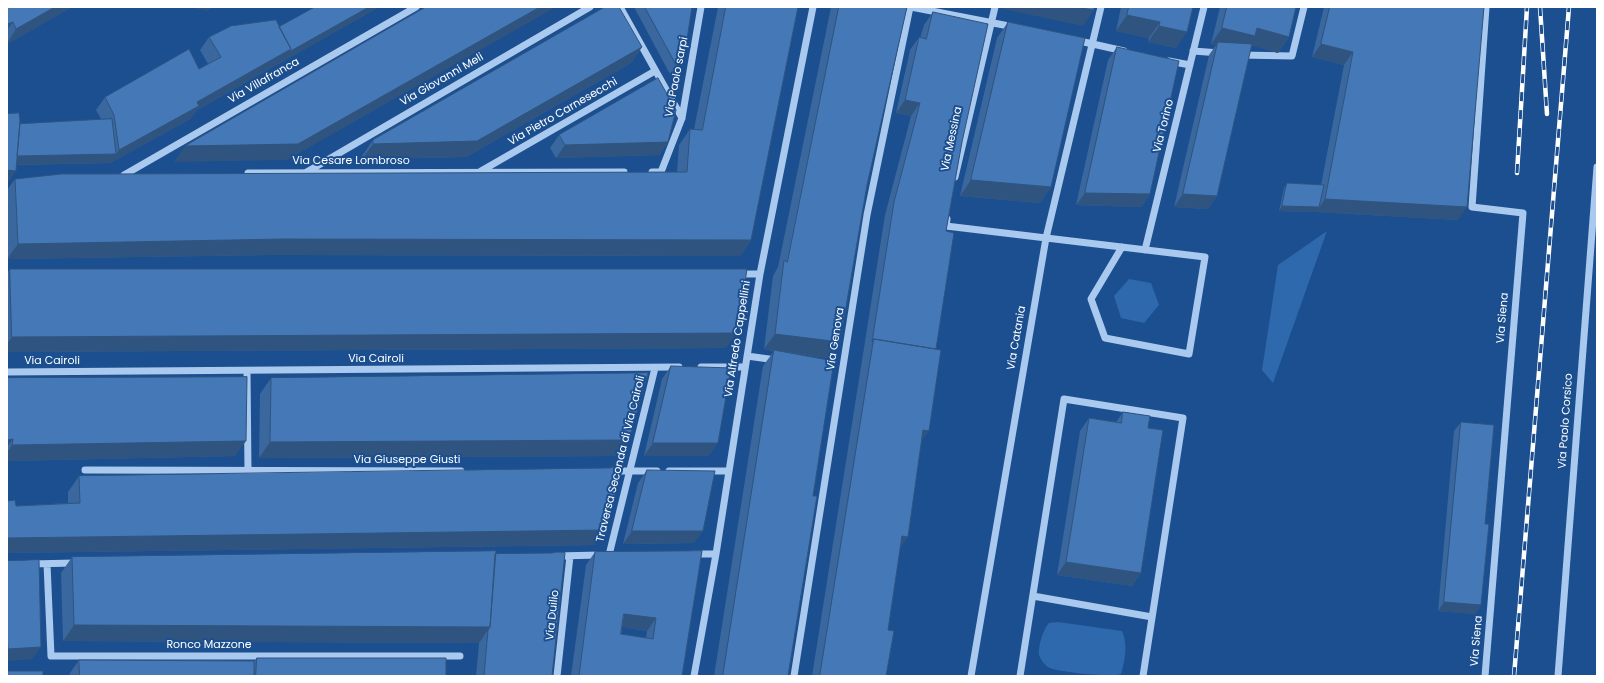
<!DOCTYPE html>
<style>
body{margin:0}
#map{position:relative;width:1604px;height:683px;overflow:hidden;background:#1b4f8f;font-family:Poppins,sans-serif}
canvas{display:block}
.frame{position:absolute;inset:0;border:8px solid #fff;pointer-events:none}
</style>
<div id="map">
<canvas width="1604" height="683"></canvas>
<div class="frame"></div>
</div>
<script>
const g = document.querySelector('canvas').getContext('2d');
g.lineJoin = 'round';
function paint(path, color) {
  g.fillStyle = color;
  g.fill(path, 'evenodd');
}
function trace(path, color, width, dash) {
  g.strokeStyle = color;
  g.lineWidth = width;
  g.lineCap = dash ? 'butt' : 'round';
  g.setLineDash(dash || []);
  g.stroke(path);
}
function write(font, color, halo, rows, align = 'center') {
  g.font = font + ' Poppins,sans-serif';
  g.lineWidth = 4;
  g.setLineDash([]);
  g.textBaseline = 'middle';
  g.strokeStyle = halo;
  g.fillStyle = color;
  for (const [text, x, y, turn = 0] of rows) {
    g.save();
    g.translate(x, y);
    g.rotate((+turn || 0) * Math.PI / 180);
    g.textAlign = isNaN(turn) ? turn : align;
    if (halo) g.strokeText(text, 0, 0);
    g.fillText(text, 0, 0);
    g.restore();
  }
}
const green = new Path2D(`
 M1327 231 1273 383 1262 370 1278 265Z
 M1129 279 1151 283 1159 305 1144 323 1121 318 1114 296Z
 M1058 622 1122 631C1128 644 1125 660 1121 674 1114 678 1055 672 1048 667 1045 665 1040 659 1039 655 1038 647 1043 629 1049 623Z`);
const minor = new Path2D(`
 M620 7 682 118
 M911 7 1014 27
 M1075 40 1124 51
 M1193 51 1220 53
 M1241 55 1292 56 1304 7
 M1169 61 1190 65
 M481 171 655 71
 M652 172H661L682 118 701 7
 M248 173 624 172
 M305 173 590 7
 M124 175 416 7
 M955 177 995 7
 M947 219 946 226 1205 257 1189 354 1105 338 1091 299 1122 247
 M1145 250 1204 7
 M737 274H760
 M747 356 776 360
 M701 367H745
 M247 371 248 471
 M7 372 679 367
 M85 470 461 471
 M613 471H657
 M669 471H729
 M694 554H716
 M609 555 655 368
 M556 556 601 555
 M30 564 75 563
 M47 564 51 656H460
 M1033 596 1152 617
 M557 676 570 556
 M694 676 716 554 760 274 813 7
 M794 676 867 215 910 7
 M971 676 1046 238 1101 7
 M1020 676 1064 399 1183 418 1143 676
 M1485 676 1523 213 1472 207 1486 7
 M1558 676 1597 167`);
const rail = new Path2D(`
 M1540 7 1547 114
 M1517 173 1527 7
 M1514 676 1569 7`);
const wall = new Path2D(`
 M7 7H72L7 44Z
 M379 7 197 110 190 119 110 163 16 165 20 124 101 119 96 110 105 97 199 69 208 64 200 50 209 37 279 27Z
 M634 7H692L683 65 676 74 671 76Z
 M718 7H798L751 240 740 256 272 255 7 259V190L15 179 677 172 679 145 690 129H694Z
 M831 7H907L867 185 840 342 829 358 789 353 813 496 788 676H714L763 366 774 351 764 349 773 276 778 267Z
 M1121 7H1193L1176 48 1148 42 1149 38 1116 31Z
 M1220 7H1296L1289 37 1278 53 1251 45 1217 196 1208 209 1174 207 1209 55 1216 45 1211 44Z
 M1324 7H1484L1458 220 1316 212 1279 211 1284 188 1287 183 1321 185 1344 65 1312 57Z
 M933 12 962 142 946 231 922 440 900 548 888 630 886 676H812L885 215 911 116 896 113 910 50 919 37 920 38 924 25Z
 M1008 22 1051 187 1040 203 960 196 997 38Z
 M642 47 631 63 466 157 362 159V156L373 140Z
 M1117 47 1150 194 1141 207 1076 205 1108 60Z
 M559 135 668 142 659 155 556 158 550 148Z
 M10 269 726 348 7 352V273Z
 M671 366 709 456H644L662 379Z
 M7 378 235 456 7 461Z
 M271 378 629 440 618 456 259 458 260 394Z
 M1123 412 1148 428 1141 573 1132 586 1057 575 1080 431 1089 418 1116 422Z
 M1461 422 1481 605 1475 614 1438 611 1454 431Z
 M647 470 694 543 623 544 638 483Z
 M79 476 595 545 7 553V501L16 506 68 503V492Z
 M702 551 682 676H571L586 565 595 552ZM622 627 647 631 646 638 621 634Z
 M495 554 552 676H476L479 643 63 641 61 573 72 557Z
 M257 658 446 676H70V673L79 660 254 661Z`);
const shadedWall = new Path2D(`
 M55 7H72L7 44V43L16 29Z
 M189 7H214L207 11Z
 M369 7H379L197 110 190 119 110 163 8 165 14 156 116 154 119 150 197 102 291 49Z
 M540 7H556L287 160 174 162 185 146Z
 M1004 7H1077L1094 10 1083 26 1003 9Z
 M1127 15 1160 22 1149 38 1116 31Z
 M13 22 7 30V24Z
 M1159 26 1187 32 1176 48 1148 42Z
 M1222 28H1257L1289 37 1278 53 1249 45 1218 42 1216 45 1211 44Z
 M1321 44 1353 52 1344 65 1312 57Z
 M642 47 631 63 466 157 362 159 373 144Z
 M683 65 676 74 671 76 677 66Z
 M905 100 920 103 911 116 896 113Z
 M668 142 659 155 556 158 565 145Z
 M7 170 16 171 7 184Z
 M971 180 1051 187 1040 203 960 196Z
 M1085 193 1150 194 1141 207 1076 205Z
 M1183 194 1217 196 1208 209 1174 207Z
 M1325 199 1467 207 1458 220 1316 212Z
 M1282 206 1319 207 1316 212 1279 211Z
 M283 239 751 240 740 256 272 255 7 259 18 244Z
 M737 333 726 348 7 352V344L12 337Z
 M775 334 840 342 829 358 764 349Z
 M923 430 929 431 918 446Z
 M13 439 7 447V440Z
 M629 440 618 456 259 458 270 442Z
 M246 441 235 456 7 461V453L12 445Z
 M653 443H718L709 456H644Z
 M606 530 595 545 7 553V538Z
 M632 531H703L694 543 623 544Z
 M902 536 908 537 897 553Z
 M1066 562 1141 573 1132 586 1057 575Z
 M1444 602 1481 605 1475 614 1438 611Z
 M624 614 656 618 647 631 615 626Z
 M74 625 490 627 479 643 63 641Z
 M41 647 32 659 7 661V651L8 649Z`);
const building = new Path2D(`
 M7 7H55L16 29 13 22 7 24Z
 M315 7H369L289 52 291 49 279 27Z
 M426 7H540L298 144 185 146Z
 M605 7H619L642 47 477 141 373 144V140Z
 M645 7H692L683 65 677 66Z
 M726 7H798L751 240 283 239 18 244 15 179 61 174H106L687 172 690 129 702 130Z
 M839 7H907L867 185 840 342 775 334 784 260 787 262Z
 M1077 7H1094V10Z
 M1129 7H1193L1187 32 1159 26 1160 22 1127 15Z
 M1227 7H1296L1289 37 1257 28 1255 36 1222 28Z
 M1330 7H1484L1467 207 1325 199 1353 52 1321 44Z
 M933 12 988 24 962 142 946 231 954 233 936 349 874 339 872 342 894 202 920 103 905 100 919 37 926 39Z
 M276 20 291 49 197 102 199 106 119 150 114 115 105 97 189 49 199 69 221 57 209 37 231 26Z
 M1008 22 1085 38 1051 187 971 180Z
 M1218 42 1252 44 1217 196 1183 194Z
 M1117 47 1179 61 1150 194 1085 193Z
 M658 78 676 110 668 142 565 145 559 135Z
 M19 113 20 120 16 171 7 170V114Z
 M112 119 116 154 17 156 20 124Z
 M1287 183 1324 185 1319 207 1282 206Z
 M10 269H747L737 333 12 337Z
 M874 339 941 350 929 431 923 430 908 537 902 536 888 630 894 631 886 676H820Z
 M774 350 834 361 813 496H817L788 676H723Z
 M671 366 731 368 718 443H653Z
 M648 373 629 440 270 442 271 378Z
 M247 377 246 441 12 445 13 439 7 440V378Z
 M1123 412 1150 416 1148 428 1163 430 1141 573 1066 562 1089 418 1121 423Z
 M1461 422 1494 425 1485 524H1489L1481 605 1444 602Z
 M622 468 606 530 7 538V501L15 500 16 506 80 503 79 476Z
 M647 470 715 471 703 531H632Z
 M496 551 490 627 74 625 72 557Z
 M702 551 682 676H579L595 552ZM624 614 656 618 653 639 621 634Z
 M565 553 552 676H484L488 630 490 627 495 554Z
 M39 560 41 647 8 649 7 634V561Z
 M257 658H446V676H256Z
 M79 660 254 661V676H80Z
 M8 671H43V676H8Z`);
const streetNames = [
 ["Via Paolo sarpi",677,77,-79],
 ["Via Giovanni Meli",442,80,-30],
 ["Via Villafranca",264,81,-30],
 ["Via Pietro Carnesecchi",563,112,-30],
 ["Via Torino",1164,126,-76],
 ["Via Messina",952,139,-78],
 ["Via Cesare Lombroso",351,161],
 ["Via Siena",1503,318,-85],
 ["Via Catania",1017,338,-80],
 ["Via Alfredo Cappellini",738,339,-81],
 ["Via Genova",836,339,-81],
 ["Via Cairoli",376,359],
 ["Via Cairoli",52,361],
 ["Via Paolo Corsico",1566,421,-86],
 ["Traversa Seconda di Via Cairoli",621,459,-76],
 ["Via Giuseppe Giusti",407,460],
 ["Via Duilio",553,615,-84],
 ["Via Siena",1477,641,-85],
 ["Ronco Mazzone",209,645]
];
paint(green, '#2e69ad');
trace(minor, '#a9c9ee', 7);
trace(rail, '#fff', 4.5);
trace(rail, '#1b4f8f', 3, [9]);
paint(wall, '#3a679d');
paint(shadedWall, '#305480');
paint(building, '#4478b7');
trace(building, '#305480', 1);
write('11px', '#fff', '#1b4f8f', streetNames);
</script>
